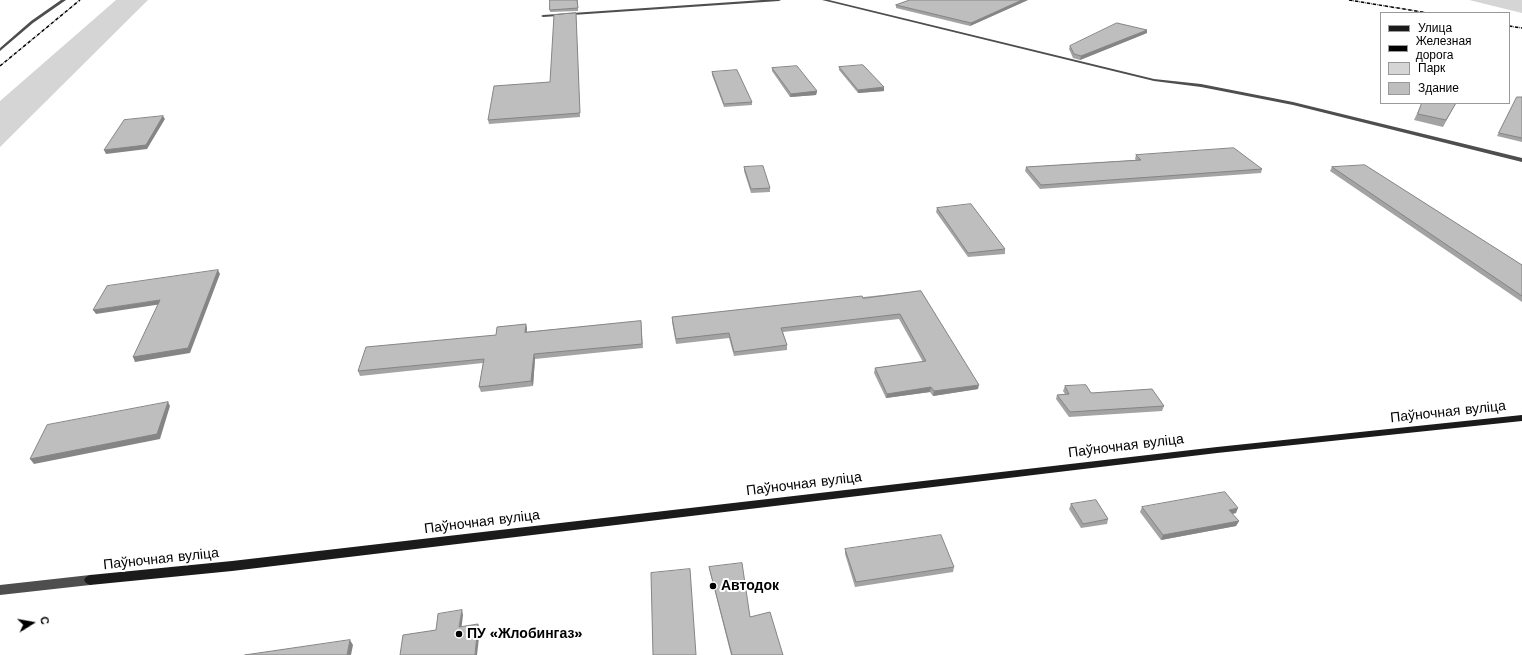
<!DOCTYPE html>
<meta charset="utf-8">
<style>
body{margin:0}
#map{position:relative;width:1522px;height:655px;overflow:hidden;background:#fff;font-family:"Work Sans",sans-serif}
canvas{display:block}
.legend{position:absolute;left:1380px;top:12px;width:130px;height:92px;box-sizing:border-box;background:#fff;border:1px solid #999;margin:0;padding:5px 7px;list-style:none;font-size:12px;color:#000}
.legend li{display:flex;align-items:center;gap:8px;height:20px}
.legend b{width:20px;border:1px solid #999}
.north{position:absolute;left:12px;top:603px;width:40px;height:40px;-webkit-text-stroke:3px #fff;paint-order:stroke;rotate:79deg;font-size:11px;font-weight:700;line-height:16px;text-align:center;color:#000}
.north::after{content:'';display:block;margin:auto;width:14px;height:18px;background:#000;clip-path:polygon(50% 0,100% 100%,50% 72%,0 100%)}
</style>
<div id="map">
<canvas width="1522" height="655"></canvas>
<ul class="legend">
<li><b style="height:5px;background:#1b1b1b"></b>Улица</li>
<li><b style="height:5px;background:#000"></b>Железная дорога</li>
<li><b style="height:11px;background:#d5d5d5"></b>Парк</li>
<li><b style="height:11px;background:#bebebe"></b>Здание</li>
</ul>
<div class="north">С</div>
</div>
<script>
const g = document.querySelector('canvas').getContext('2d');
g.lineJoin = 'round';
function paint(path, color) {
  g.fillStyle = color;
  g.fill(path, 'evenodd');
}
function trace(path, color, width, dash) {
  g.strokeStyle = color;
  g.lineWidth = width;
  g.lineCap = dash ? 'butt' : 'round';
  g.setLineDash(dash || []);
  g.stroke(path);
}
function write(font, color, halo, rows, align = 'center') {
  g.font = font + ' "Work Sans",sans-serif';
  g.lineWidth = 4;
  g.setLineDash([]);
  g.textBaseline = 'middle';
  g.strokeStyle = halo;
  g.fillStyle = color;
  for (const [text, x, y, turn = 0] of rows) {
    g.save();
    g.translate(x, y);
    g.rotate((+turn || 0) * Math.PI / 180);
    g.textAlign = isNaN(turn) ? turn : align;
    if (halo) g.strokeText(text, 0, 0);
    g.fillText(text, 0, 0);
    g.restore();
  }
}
const green = new Path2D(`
 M116 0H148L0 147V101Z
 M1469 0H1522V13Z`);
const street = new Path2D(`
 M61 0H66L33 23 0 51V48L31 21Z
 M762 0H781L779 1 543 17 541 16 543 15Z
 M822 0H829L1154 79 1201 84 1293 102 1522 158V162L1293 105 1201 87 1154 81Z
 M90 575 94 577 96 580 94 583 90 585 0 595V585Z`);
const secondary = new Path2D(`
 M1522 415V421L1217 453 232 571 90 585 86 583 84 580 86 577 90 575 232 561 1217 447Z`);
const rail = new Path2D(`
 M1349 0 1428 13
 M1509 26 1522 28
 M0 66 80 0`);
const wall = new Path2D(`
 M578 0V11L550 12V10Z
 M910 0H1028L970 26 896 8V5Z
 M576 13 580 117 489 124 488 120 550 82Z
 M1147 33 1080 60 1073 58 1069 49 1070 46Z
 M839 67 884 91 858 93 839 70Z
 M772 68 817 91 816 95 790 97 772 71Z
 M712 72 752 102V105L724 107 712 75Z
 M1517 97H1522V142L1497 136Z
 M1422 103H1456L1443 127 1414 120Z
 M1136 155 1262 169 1261 173 1040 189 1025 171 1026 167 1136 160 1135 159Z
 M744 167 770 188V192L751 193 744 171Z
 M1332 167 1522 265V302L1330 171Z
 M937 208 1005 249V254L968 257 936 212Z
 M921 291 978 389 933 396 930 392 886 398 874 373 875 368 923 362 899 319 783 332 787 345V350L734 356 729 338 676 344 672 322V317Z
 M641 321 643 348 535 359 533 386 481 392 479 387 483 363 360 376 358 371 496 335 527 328V332Z
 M1065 386 1091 393 1164 406 1162 411 1069 417 1056 399 1057 395 1065 394 1063 391Z
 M1071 504 1108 519 1107 524 1081 528 1069 509Z
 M1142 507 1236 513 1232 514 1239 521 1236 526 1161 540 1140 512Z
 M845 549 954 567 953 572 855 587 845 554Z
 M709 567 750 617 783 655H731L710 572Z`);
const shadedWall = new Path2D(`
 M1022 0H1028L970 26 971 23Z
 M1147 30V33L1080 60 1081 56Z
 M884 87V91L858 93V90Z
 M817 91 816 95 790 97 791 94Z
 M163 116 165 119 147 149 106 154 104 150Z
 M218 270 220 274 190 353 135 362 133 357Z
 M160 300 162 304 96 314 93 310Z
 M526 324 527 328 526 337 525 332Z
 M534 354 535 359 533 386 531 381Z
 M979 385 978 389 933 396 934 391Z
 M931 387 930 392 886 398 887 394Z
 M168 402 170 406 160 439 34 464 30 459Z
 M1238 508 1236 513 1227 515 1229 510Z
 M1239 521 1236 526 1161 540 1163 535Z
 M462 610 463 615 461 632 459 627Z
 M478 624 480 629 477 655H475Z
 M350 640 353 645 351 655H347Z`);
const building = new Path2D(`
 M550 0H577L578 8 550 10Z
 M910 0H1022L971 23 896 5Z
 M576 13 580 113 488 120 494 86 550 82 554 15Z
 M1117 23 1147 30 1081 56 1074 54 1070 46Z
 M863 65 884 87 858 90 839 67Z
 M797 66 817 91 791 94 772 68Z
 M737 70 752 102 724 104 712 72Z
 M1517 97H1522V138L1499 133Z
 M1422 103H1456L1446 120 1418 114Z
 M163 116 146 145 104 150 124 120Z
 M1234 148 1262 169 1041 185 1026 167 1141 160 1136 155Z
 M1365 165 1522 265V296L1332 167Z
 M763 166 770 188 751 189 744 167Z
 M971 204 1005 249 968 253 937 208Z
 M218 270 188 348 133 357 160 300 93 310 107 286Z
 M921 291 979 385 934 391 931 387 887 394 875 368 926 361 900 314 781 328 787 345 734 352 729 333 676 339 672 317 862 296 863 298Z
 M641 321 642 344 534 354 531 381 479 387 484 359 358 371 366 347 496 335 497 327 526 324 525 332Z
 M1086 385 1091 393 1152 389 1164 406 1070 412 1057 395 1069 394 1065 386Z
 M168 402 157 434 30 459 47 425Z
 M1225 492 1238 508 1229 510 1239 521 1163 535 1142 507Z
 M1096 500 1108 519 1083 524 1071 504Z
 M941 535 954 567 856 582 845 549Z
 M742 563 750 617 770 612 783 655H732L709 567Z
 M690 569 696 655H653L651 573Z
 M462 610 459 627 478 624 475 655H400L403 635 436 630 438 614Z
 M350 640 347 655H245Z`);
const markers = [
 [713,586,4,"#000"],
 [459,634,4,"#000"]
];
const nearStreetnames = [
 ["Паўночная вуліца",1448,412,-6],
 ["Паўночная вуліца",1126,446,-7],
 ["Паўночная вуліца",804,484,-7],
 ["Паўночная вуліца",482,522,-7],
 ["Паўночная вуліца",161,559,-6]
];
const nearPoinames = [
 ["Автодок",721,586],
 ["ПУ «Жлобингаз»",467,634]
];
paint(green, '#d5d5d5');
paint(street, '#4e4e4e');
paint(secondary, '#1b1b1b');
trace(rail, '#000', 1.5, [3.5, 1, 0.5, 1]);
paint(wall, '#a3a3a3');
paint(shadedWall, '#858585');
paint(building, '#bebebe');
trace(building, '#858585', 1);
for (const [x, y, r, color] of markers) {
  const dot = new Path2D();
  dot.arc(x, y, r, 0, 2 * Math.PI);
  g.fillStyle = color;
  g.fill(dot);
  trace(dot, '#fff', 1.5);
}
write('14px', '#000', '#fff', nearStreetnames);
write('bold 14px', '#000', '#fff', nearPoinames, 'left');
</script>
